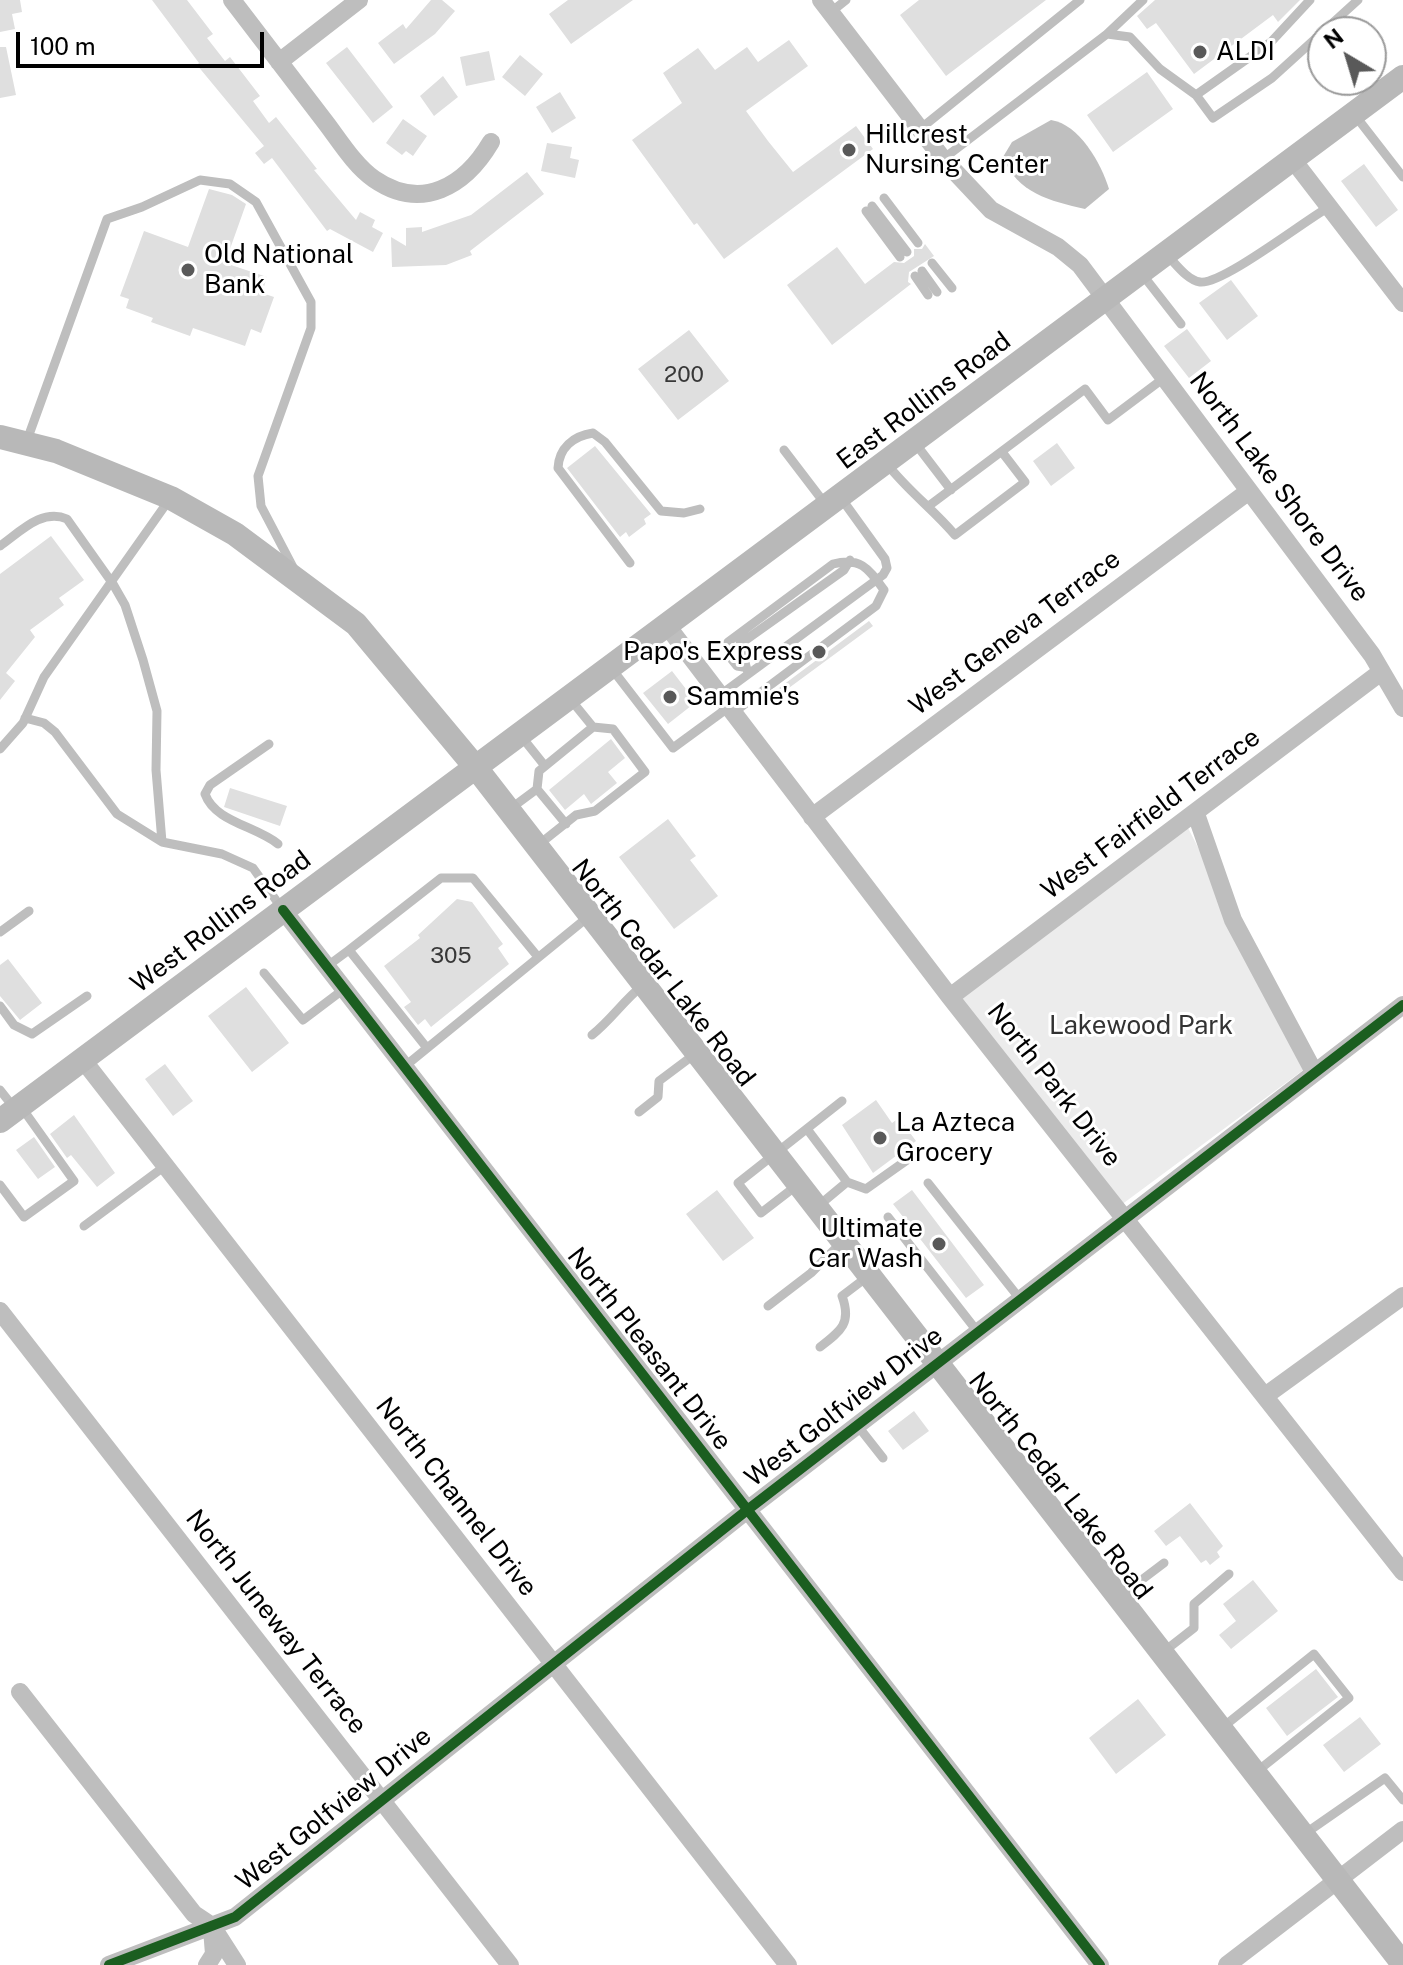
<!DOCTYPE html>
<style>
body{margin:0}
#map{position:relative;width:1403px;height:1965px;overflow:hidden;background:#fff;font-family:"Public Sans",sans-serif}
canvas{display:block}
.north{position:absolute;left:1307px;top:16px;width:80px;height:80px;box-sizing:border-box;background:#fff;border:2px solid #999;border-radius:50%;rotate:322deg;font-size:22px;font-weight:700;line-height:32px;text-align:center;color:#000}
.north::after{content:'';display:block;margin:auto;width:28px;height:36px;background:#595959;clip-path:polygon(50% 0,100% 100%,50% 72%,0 100%)}
.scale{position:absolute;left:16px;top:32px;width:248px;height:36px;box-sizing:border-box;border:4px solid #000;border-top:0;padding-left:10px;font-size:24px;line-height:28px;white-space:nowrap;color:#000;-webkit-text-stroke:6px #fff;paint-order:stroke}
</style>
<div id="map">
<canvas width="1403" height="1965"></canvas>
<div class="north">N</div>
<div class="scale">100 m</div>
</div>
<script>
const g = document.querySelector('canvas').getContext('2d');
g.lineJoin = 'round';
function paint(path, color) {
  g.fillStyle = color;
  g.fill(path, 'evenodd');
}
function trace(path, color, width, dash) {
  g.strokeStyle = color;
  g.lineWidth = width;
  g.lineCap = dash ? 'butt' : 'round';
  g.setLineDash(dash || []);
  g.stroke(path);
}
function write(font, color, halo, rows, align = 'center') {
  g.font = font + ' "Public Sans",sans-serif';
  g.lineWidth = 6;
  g.setLineDash([]);
  g.textBaseline = 'middle';
  g.strokeStyle = halo;
  g.fillStyle = color;
  for (const [text, x, y, turn = 0] of rows) {
    g.save();
    g.translate(x, y);
    g.rotate((+turn || 0) * Math.PI / 180);
    g.textAlign = isNaN(turn) ? turn : align;
    if (halo) g.strokeText(text, 0, 0);
    g.fillText(text, 0, 0);
    g.restore();
  }
}
const green = new Path2D(`
 M1187 826 1310 1065 1117 1208 954 1001Z`);
const water = new Path2D(`
 M1051 120C1079 124 1101 163 1109 189L1085 209C1050 201 1017 193 1003 157L1012 142Z`);
const building = new Path2D(`
 M0 0H20L22 12 12 14 15 29 0 32Z
 M152 0H187L213 34 207 38 225 61 230 57 260 96 253 101 269 123 276 117 317 169 314 170 356 220 360 212 375 220 372 227 383 233 373 252 330 229 327 231 272 158 264 164 255 153 264 146 197 65 199 63Z
 M431 0H442L455 11 435 34 394 64 378 43 403 24 406 29Z
 M568 0H633L571 44 549 14Z
 M919 0H1046L946 76 900 15Z
 M1155 0H1300L1278 22 1273 15 1194 74 1156 23 1147 29 1137 16Z
 M789 40 808 66 746 111 768 141 793 172 856 126 873 149 724 259 697 223 694 225 632 140 682 103 663 73 698 48 715 70 747 47 758 62Z
 M0 47H6L16 95 0 98Z
 M347 47 393 107 373 123 326 63Z
 M489 51 495 80 466 86 460 57Z
 M520 55 543 74 525 96 502 77Z
 M1147 72 1173 109 1113 152 1087 115Z
 M443 76 458 97 434 116 420 96Z
 M560 92 576 118 552 133 536 107Z
 M403 119 427 136 413 156 406 151 402 155 386 143Z
 M547 143 572 147 570 158 579 160 575 178 541 171Z
 M1364 164 1398 210 1376 227 1341 181Z
 M527 172 544 194 470 251 472 255 446 265 392 267 391 237 406 246V228L422 227V232L471 215Z
 M209 189 232 195 246 204 225 263 267 277 262 293 274 297 261 333 251 329 245 346 193 328 190 336 151 322 153 318 126 308 129 299 120 296 144 231 188 247Z
 M925 244 934 256 909 272 908 282 911 284 832 345 787 285 837 247 865 284 894 262 904 263 914 256V249H922Z
 M1231 280 1258 316 1227 340 1199 303Z
 M1187 329 1211 361 1189 378 1164 346Z
 M689 330 729 381 678 420 638 369Z
 M1057 443 1075 468 1051 486 1033 461Z
 M595 446 651 514 644 519 646 524 629 537 626 532 620 537 567 468Z
 M51 536 84 580 59 598 64 605 30 630 35 637 6 673 15 681 0 700V574Z
 M869 621 873 626 778 696 775 691Z
 M672 671 696 702 668 724 643 693Z
 M611 739 625 758 608 772 617 783 591 804 584 794 565 810 549 790Z
 M230 788 287 806 280 826 224 807Z
 M668 819 696 856 690 860 718 896 674 929 619 857Z
 M457 899 472 902 503 944 498 948 509 964 431 1027 425 1019 418 1025 404 1007 411 1002 384 966 420 938 418 935Z
 M8 959 42 1003 20 1020 0 996V965Z
 M246 987 289 1043 252 1072 208 1016Z
 M165 1064 193 1101 173 1116 145 1079Z
 M876 1100 892 1123 899 1118 916 1141 873 1173 842 1125Z
 M74 1115 115 1173 97 1187 71 1155 67 1158 50 1134Z
 M34 1137 55 1167 38 1179 16 1150Z
 M717 1190 754 1238 723 1261 686 1214Z
 M912 1190 984 1285 966 1298 893 1204Z
 M914 1411 929 1431 903 1450 888 1431Z
 M1190 1503 1223 1546 1217 1552 1220 1557 1210 1565 1206 1560 1201 1563 1180 1536 1166 1546 1154 1531Z
 M1253 1580 1278 1611 1231 1649 1219 1635 1236 1621 1223 1604Z
 M1316 1669 1338 1697 1287 1736 1266 1708Z
 M1138 1699 1166 1735 1116 1774 1089 1738Z
 M1360 1717 1381 1744 1344 1772 1323 1745Z`);
const lane = new Path2D(`
 M831 12 846 0
 M1107 34 1143 0
 M1196 95 1213 118 1272 78 1358 0
 M1354 114 1403 177
 M920 129 1080 0
 M943 159 1107 34 1130 37 1160 69 1196 95 1271 42 1310 0
 M884 198 918 243
 M872 206 907 252
 M866 211 900 257
 M1167 255C1176 264 1187 280 1200 282 1222 285 1304 221 1329 207
 M932 263 952 288
 M922 271 937 292
 M1142 274 1181 324
 M915 276 928 295
 M26 443 107 219 142 207 200 180 230 184 256 202 311 302V328L258 476 261 506 294 569
 M915 443 951 490
 M784 450 826 505
 M887 464C908 491 933 509 955 535L1025 482 1002 452
 M930 505 1085 389 1108 420 1164 378
 M0 546C20 532 42 508 67 519L113 584 125 605 143 660 157 711 156 770 162 842 222 854 253 868 283 910
 M630 563 558 468C559 448 573 436 593 433L605 442 661 511 684 513 700 509
 M612 669 673 748 729 707
 M747 670 740 644 844 570 850 560
 M720 695 883 575 887 568 885 559 841 498
 M733 713 876 606 884 590C868 568 861 557 833 564L728 642 729 656 737 666 743 667
 M25 718 44 723 55 732 117 814 162 842
 M521 736 545 766
 M269 744 210 785 205 794C215 822 256 826 278 844
 M0 749 23 723 44 677 169 500
 M537 789 566 824
 M510 809 537 789 539 771 593 727
 M537 846 576 815 595 811 645 772 613 729 593 727 571 700
 M0 932 29 911
 M349 950 441 878H473L538 957
 M326 967 349 950 427 1048
 M264 973 303 1020 344 989
 M0 1006 14 1025 32 1034 87 996
 M592 1035C612 1019 623 1001 643 985
 M404 1067 588 917
 M0 1090 15 1109
 M639 1112 658 1097 659 1081 695 1054
 M807 1129 847 1182
 M928 1183 1020 1299
 M0 1185 24 1217 74 1181 22 1108
 M796 1186 761 1213 738 1183 842 1101
 M817 1207 847 1182 866 1189 907 1160
 M888 1217 977 1331
 M84 1226 165 1166
 M768 1306 811 1273 841 1243
 M820 1347C841 1331 852 1323 842 1296L867 1277
 M857 1425 883 1458
 M1119 1597 1164 1563
 M1162 1653 1194 1628V1604L1229 1574
 M1223 1727 1314 1654 1349 1698 1255 1773
 M1303 1835 1385 1778 1403 1800`);
const street = new Path2D(`
 M232 0C263 41 295 82 326 123 339 140 355 166 374 179 422 212 465 186 491 142
 M821 0 943 159 991 210 1058 247 1080 265 1372 655 1403 708
 M279 62 359 0
 M1293 160 1403 303
 M668 627 950 997 1403 1572
 M1196 814 1233 920 1314 1072
 M812 817 1249 491
 M283 910 1100 1965
 M950 997 1381 672
 M83 1060 788 1965
 M0 1311 510 1965
 M1265 1396 1403 1296
 M20 1692 194 1914 212 1926 237 1965
 M109 1965 235 1917 746 1511 1403 1005
 M207 1965 214 1954 212 1929
 M1227 1965 1403 1830`);
const secondary = new Path2D(`
 M0 437 56 451 171 498 235 534 356 624 477 769 1403 1964
 M0 1121 1403 77`);
const cycleway = new Path2D(`
 M283 910 1100 1965
 M109 1965 235 1917 746 1511 1403 1005`);
const markers = [
 [1200,52,8,"#595959"],
 [849,150,8,"#595959"],
 [188,270,8,"#595959"],
 [819,652,8,"#595959"],
 [670,697,8,"#595959"],
 [880,1138,8,"#595959"],
 [939,1244,8,"#595959"]
];
const numberNames = [
 ["200",684,375],
 ["305",451,956]
];
const poiNames = [
 ["ALDI",1216,52],
 ["Hillcrest",865,135],
 ["Nursing Center",865,165],
 ["Old National",204,255],
 ["Bank",204,285],
 ["Papo's Express",803,652,"right"],
 ["Sammie's",686,697],
 ["La Azteca",896,1123],
 ["Grocery",896,1153],
 ["Ultimate",923,1229,"right"],
 ["Car Wash",923,1259,"right"]
];
const streetNames = [
 ["East Rollins Road",924,401,-37],
 ["North Lake Shore Drive",1279,487,53],
 ["West Geneva Terrace",1015,633,-37],
 ["West Fairfield Terrace",1151,814,-37],
 ["West Rollins Road",221,922,-37],
 ["North Cedar Lake Road",663,973,52],
 ["North Park Drive",1054,1085,52],
 ["North Pleasant Drive",649,1349,52],
 ["West Golfview Drive",844,1407,-38],
 ["North Cedar Lake Road",1060,1486,52],
 ["North Channel Drive",456,1497,52],
 ["North Juneway Terrace",276,1622,52],
 ["West Golfview Drive",334,1809,-39]
];
const parkNames = [
 ["Lakewood Park",1141,1026]
];
paint(green, '#ececec');
paint(water, '#bfbfbf');
paint(building, '#dfdfdf');
trace(lane, '#bebebe', 9);
trace(street, '#bebebe', 18);
trace(secondary, '#b8b8b8', 24);
trace(cycleway, '#1b5e20', 10);
for (const [x, y, r, color] of markers) {
  const dot = new Path2D();
  dot.arc(x, y, r, 0, 2 * Math.PI);
  g.fillStyle = color;
  g.fill(dot);
  trace(dot, '#fff', 3);
}
write('22px', '#383838', null, numberNames);
write('26px', '#000', '#fff', poiNames, 'left');
write('26px', '#000', '#fff', streetNames);
write('26px', '#333', '#fff', parkNames);
</script>
